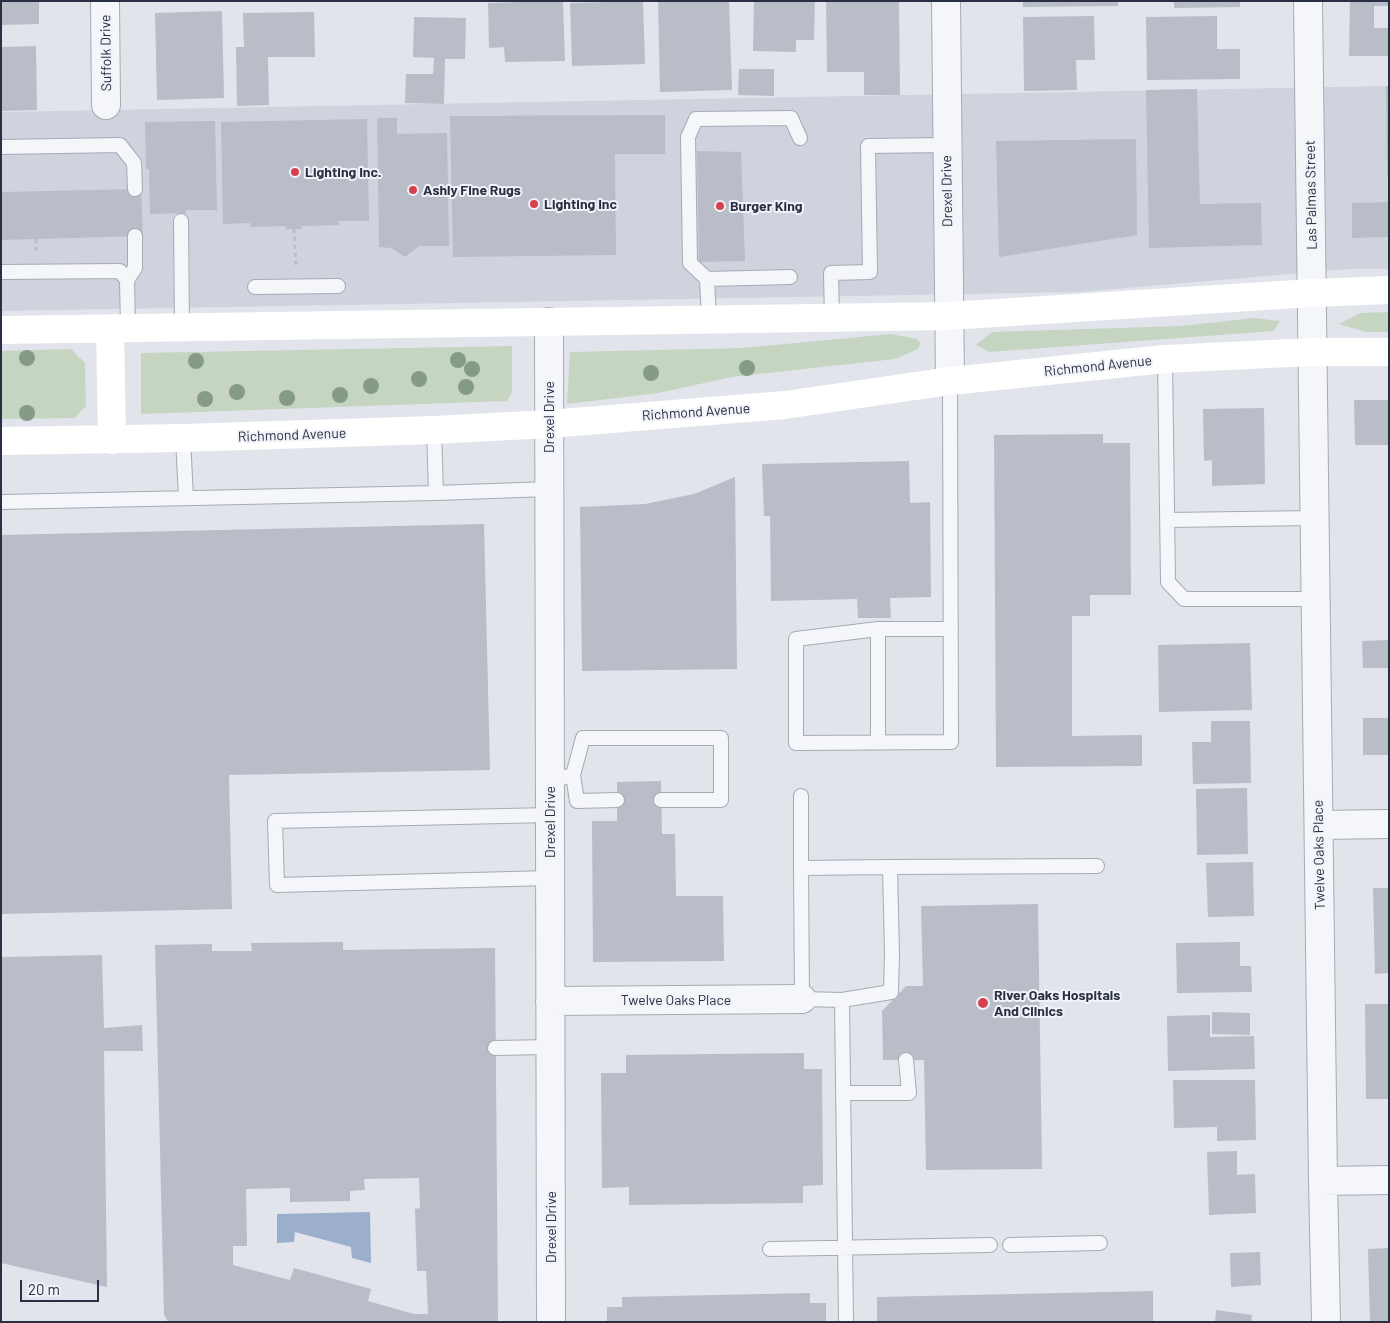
<!DOCTYPE html>
<style>
body{margin:0}
#map{position:relative;width:1390px;height:1323px;overflow:hidden;background:#e1e4eb;font-family:Barlow,sans-serif}
canvas{display:block}
.frame{position:absolute;inset:0;border:2px solid #293043;pointer-events:none}
.scale{position:absolute;left:20px;top:1280px;width:79px;height:22px;box-sizing:border-box;border:2px solid #293043;border-top:0;padding-left:6px;font-size:15px;line-height:18px;white-space:nowrap;color:#293043;-webkit-text-stroke:4px #f1f3f8;paint-order:stroke}
</style>
<div id="map">
<canvas width="1390" height="1323"></canvas>
<div class="frame"></div>
<div class="scale">20 m</div>
</div>
<script>
const g = document.querySelector('canvas').getContext('2d');
g.lineJoin = 'round';
function paint(path, color) {
  g.fillStyle = color;
  g.fill(path, 'evenodd');
}
function trace(path, color, width, dash) {
  g.strokeStyle = color;
  g.lineWidth = width;
  g.lineCap = dash ? 'butt' : 'round';
  g.setLineDash(dash || []);
  g.stroke(path);
}
function write(font, color, halo, rows, align = 'center') {
  g.font = font + ' Barlow,sans-serif';
  g.lineWidth = 4;
  g.setLineDash([]);
  g.textBaseline = 'middle';
  g.strokeStyle = halo;
  g.fillStyle = color;
  for (const [text, x, y, turn = 0] of rows) {
    g.save();
    g.translate(x, y);
    g.rotate((+turn || 0) * Math.PI / 180);
    g.textAlign = isNaN(turn) ? turn : align;
    if (halo) g.strokeText(text, 0, 0);
    g.fillText(text, 0, 0);
    g.restore();
  }
}
const built = new Path2D(`
 M1389 86V269H1348L1079 292 1 311V112Z`);
const green = new Path2D(`
 M1389 312V332H1366L1339 324 1361 313Z
 M1253 318 1280 321 1274 331 989 352 976 345 992 332 1181 326Z
 M891 334 917 339 920 343 918 349 895 359 732 377 658 393 567 404 570 352 743 348Z
 M512 346V392L507 401 141 414V353Z
 M71 349 85 363 86 406 75 418 1 419V351Z`);
const water = new Path2D(`
 M370 1212 371 1263 352 1258 351 1247 295 1232 294 1242 277 1243V1214Z`);
const building = new Path2D(`
 M1 1H39V24L1 25Z
 M548 1H563L565 61 505 62 504 47 489 48 488 3Z
 M643 1 645 64 572 66 570 3Z
 M658 1H729L732 90 660 92Z
 M754 1H815L814 40H796V52L753 51Z
 M826 1H899L900 95H864V72H827Z
 M1023 1H1118V6L1023 7Z
 M1174 1H1240V7L1174 8Z
 M1350 1H1389V6H1374V28H1389V56H1349Z
 M222 11 224 98 157 100 155 13Z
 M314 12 315 57H268L269 105 237 106 236 47H244L243 13Z
 M1094 16 1095 60H1076L1077 90 1024 91 1023 17Z
 M1217 16V49H1240V79L1147 80 1146 17Z
 M414 17 466 18 465 59H445L444 104 405 103 406 74H433L434 58 413 57Z
 M36 46 37 110 1 111V47Z
 M739 69H774V96L738 95Z
 M1386 86H1389V175H1387Z
 M1197 89 1200 204 1261 203 1262 245 1149 248 1146 90Z
 M665 115V154H615L616 255 453 257 450 116Z
 M377 118H397V134L447 133 449 246H419L405 257 391 248 379 247Z
 M367 119 369 221H338L339 225 302 226V229H286V226L250 227V223L223 224 221 122Z
 M215 121 217 210H186V213L150 214 149 169H146L145 122Z
 M1136 139 1137 235 999 257 996 141Z
 M697 151 741 152 745 261 699 262Z
 M141 189 143 236 1 240V192Z
 M1389 202V237L1352 238V203Z
 M1354 400H1389V445H1355Z
 M1264 408 1265 484 1212 486V460L1204 461 1203 409Z
 M1103 434V443H1130L1131 595H1090V616H1072V736L1142 735V766L996 767 994 435Z
 M909 461 910 503 930 502 931 597 890 598 891 618H858L857 599 771 601 770 516H764L762 464Z
 M735 477 737 669 582 671 580 507 645 504 694 494Z
 M484 524 490 770 229 775 232 909 1 914V535Z
 M1389 640V668H1363L1362 641Z
 M1250 643 1252 710 1159 712 1158 645Z
 M1363 718H1389V755H1363Z
 M1211 721H1250L1251 783 1193 784 1192 742H1211Z
 M661 781 662 834H675L676 896H723L724 961 593 962 592 821H617V782Z
 M1247 788 1248 854 1197 855 1196 789Z
 M1253 862 1254 916 1208 917 1206 863Z
 M1373 888H1389V973L1375 974Z
 M1038 904 1042 1169 926 1170 924 1060H883L882 1011 906 986H923L921 906Z
 M343 942V950L495 948 498 1322H168L164 1314 155 945 212 944V951H252L251 943ZM419 1178 420 1208 415 1209 417 1271H426L428 1314H414L368 1301 371 1289 294 1268 290 1280 233 1265V1246H247L246 1189 290 1188V1202L350 1201V1191L365 1190 364 1179Z
 M1240 942V966H1251L1252 992 1177 993 1176 943Z
 M102 955 104 1028 142 1025 143 1051H104L107 1287 1 1263V957Z
 M1365 1004H1389V1099H1366Z
 M1212 1012 1250 1013V1035L1212 1034Z
 M1210 1015V1037L1254 1036 1255 1069 1168 1071 1167 1016Z
 M804 1053V1069H822L823 1185 803 1186V1203L629 1205V1187L602 1188 601 1073H626V1055Z
 M1173 1080H1255L1256 1140 1217 1141V1127L1174 1128Z
 M1237 1151V1175L1255 1174 1256 1213 1209 1215 1207 1152Z
 M1389 1248V1322H1370L1368 1249Z
 M1260 1252 1261 1285 1231 1287 1230 1253Z
 M1153 1291V1322H877V1297Z
 M810 1293V1303H826V1322H607V1307H622V1297Z
 M1216 1310 1252 1315 1251 1322H1215Z`);
const path = new Path2D(`
 M294 229 296 266
 M36 239V253`);
const service = new Path2D(`
 M1 147 120 145 134 163 135 189
 M181 221 182 327
 M1 272 120 271 127 280 128 328
 M707 279 690 263 688 137 696 119 791 118 800 138
 M127 280 135 268V236
 M255 287 338 286
 M832 318 831 273 870 272 868 146 947 145
 M709 319 707 279 790 277
 M1165 359 1168 582 1184 599H1316
 M950 381 951 742 796 743V639L878 629H951
 M434 430 436 493
 M183 438 186 498
 M1 502 436 493 549 489
 M1167 520 1315 518
 M878 629V742
 M573 775 577 801 617 800
 M550 781 573 775 583 738H721V800H661
 M801 796V868
 M550 815 275 821 277 885 550 878
 M890 867 892 953 891 992 842 1000 802 999 801 868Z
 M890 867 1097 866
 M842 1000 846 1322
 M495 1048 550 1047
 M843 1093H909L906 1060
 M1010 1245 1100 1243
 M770 1249 990 1245`);
const minor = new Path2D(`
 M105 1 106 105
 M1308 1 1323 1181 1326 1322
 M549 322 551 1322
 M1319 825 1389 824
 M550 1001 802 999
 M1323 1181 1389 1180`);
const tertiary = new Path2D(`
 M946 1 950 381`);
const secondary = new Path2D(`
 M110 329 112 440
 M1 330 949 316 1312 293 1389 290
 M1 441 183 438 434 430 549 424 785 405 950 381 1165 359 1312 352H1389`);
const trees = [
 [27,358],
 [458,360],
 [196,361],
 [747,368],
 [472,369],
 [651,373],
 [419,379],
 [371,386],
 [466,387],
 [237,392],
 [340,395],
 [287,398],
 [205,399],
 [27,413]
];
const markers = [
 [295,172,5,"#d5414c"],
 [413,190,5,"#d5414c"],
 [534,204,5,"#d5414c"],
 [720,206,5,"#d5414c"],
 [983,1003,6,"#d5414c"]
];
const streetNames = [
 ["Suffolk Drive",106,53,-91],
 ["Drexel Drive",947,191,-91],
 ["Las Palmas Street",1311,195,-91],
 ["Richmond Avenue",1098,366,-6],
 ["Richmond Avenue",696,412,-4],
 ["Drexel Drive",549,417,-90],
 ["Richmond Avenue",292,435,-2],
 ["Drexel Drive",550,822,-90],
 ["Twelve Oaks Place",1319,855,-91],
 ["Twelve Oaks Place",676,1000],
 ["Drexel Drive",551,1227,-90]
];
const poiNames = [
 ["Lighting Inc.",305,172],
 ["Ashly Fine Rugs",423,190],
 ["Lighting Inc",544,204],
 ["Burger King",730,206],
 ["River Oaks Hospitals",994,995],
 ["And Clinics",994,1011]
];
paint(built, '#cfd3dd');
paint(green, '#c5d5c2');
paint(water, '#9bafcc');
paint(building, '#b8bdc8');
trace(service, '#a6aab5', 16);
trace(minor, '#a6aab5', 30);
trace(tertiary, '#a6aab5', 30);
trace(path, '#bbbfc6', 3, [4, 4]);
trace(service, '#f4f6f9', 14);
trace(minor, '#f4f6f9', 28);
trace(tertiary, '#f4f6f9', 28);
trace(secondary, '#fff', 28);
g.fillStyle = '#859b87';
for (const [x, y] of trees) {
  g.beginPath();
  g.arc(x, y, 8, 0, 2 * Math.PI);
  g.fill();
}
for (const [x, y, r, color] of markers) {
  const dot = new Path2D();
  dot.arc(x, y, r, 0, 2 * Math.PI);
  g.fillStyle = color;
  g.fill(dot);
  trace(dot, '#f1f3f8', 2);
}
write('14px', '#293043', '#f1f3f8', streetNames);
write('bold 14px', '#293043', '#f1f3f8', poiNames, 'left');
</script>
